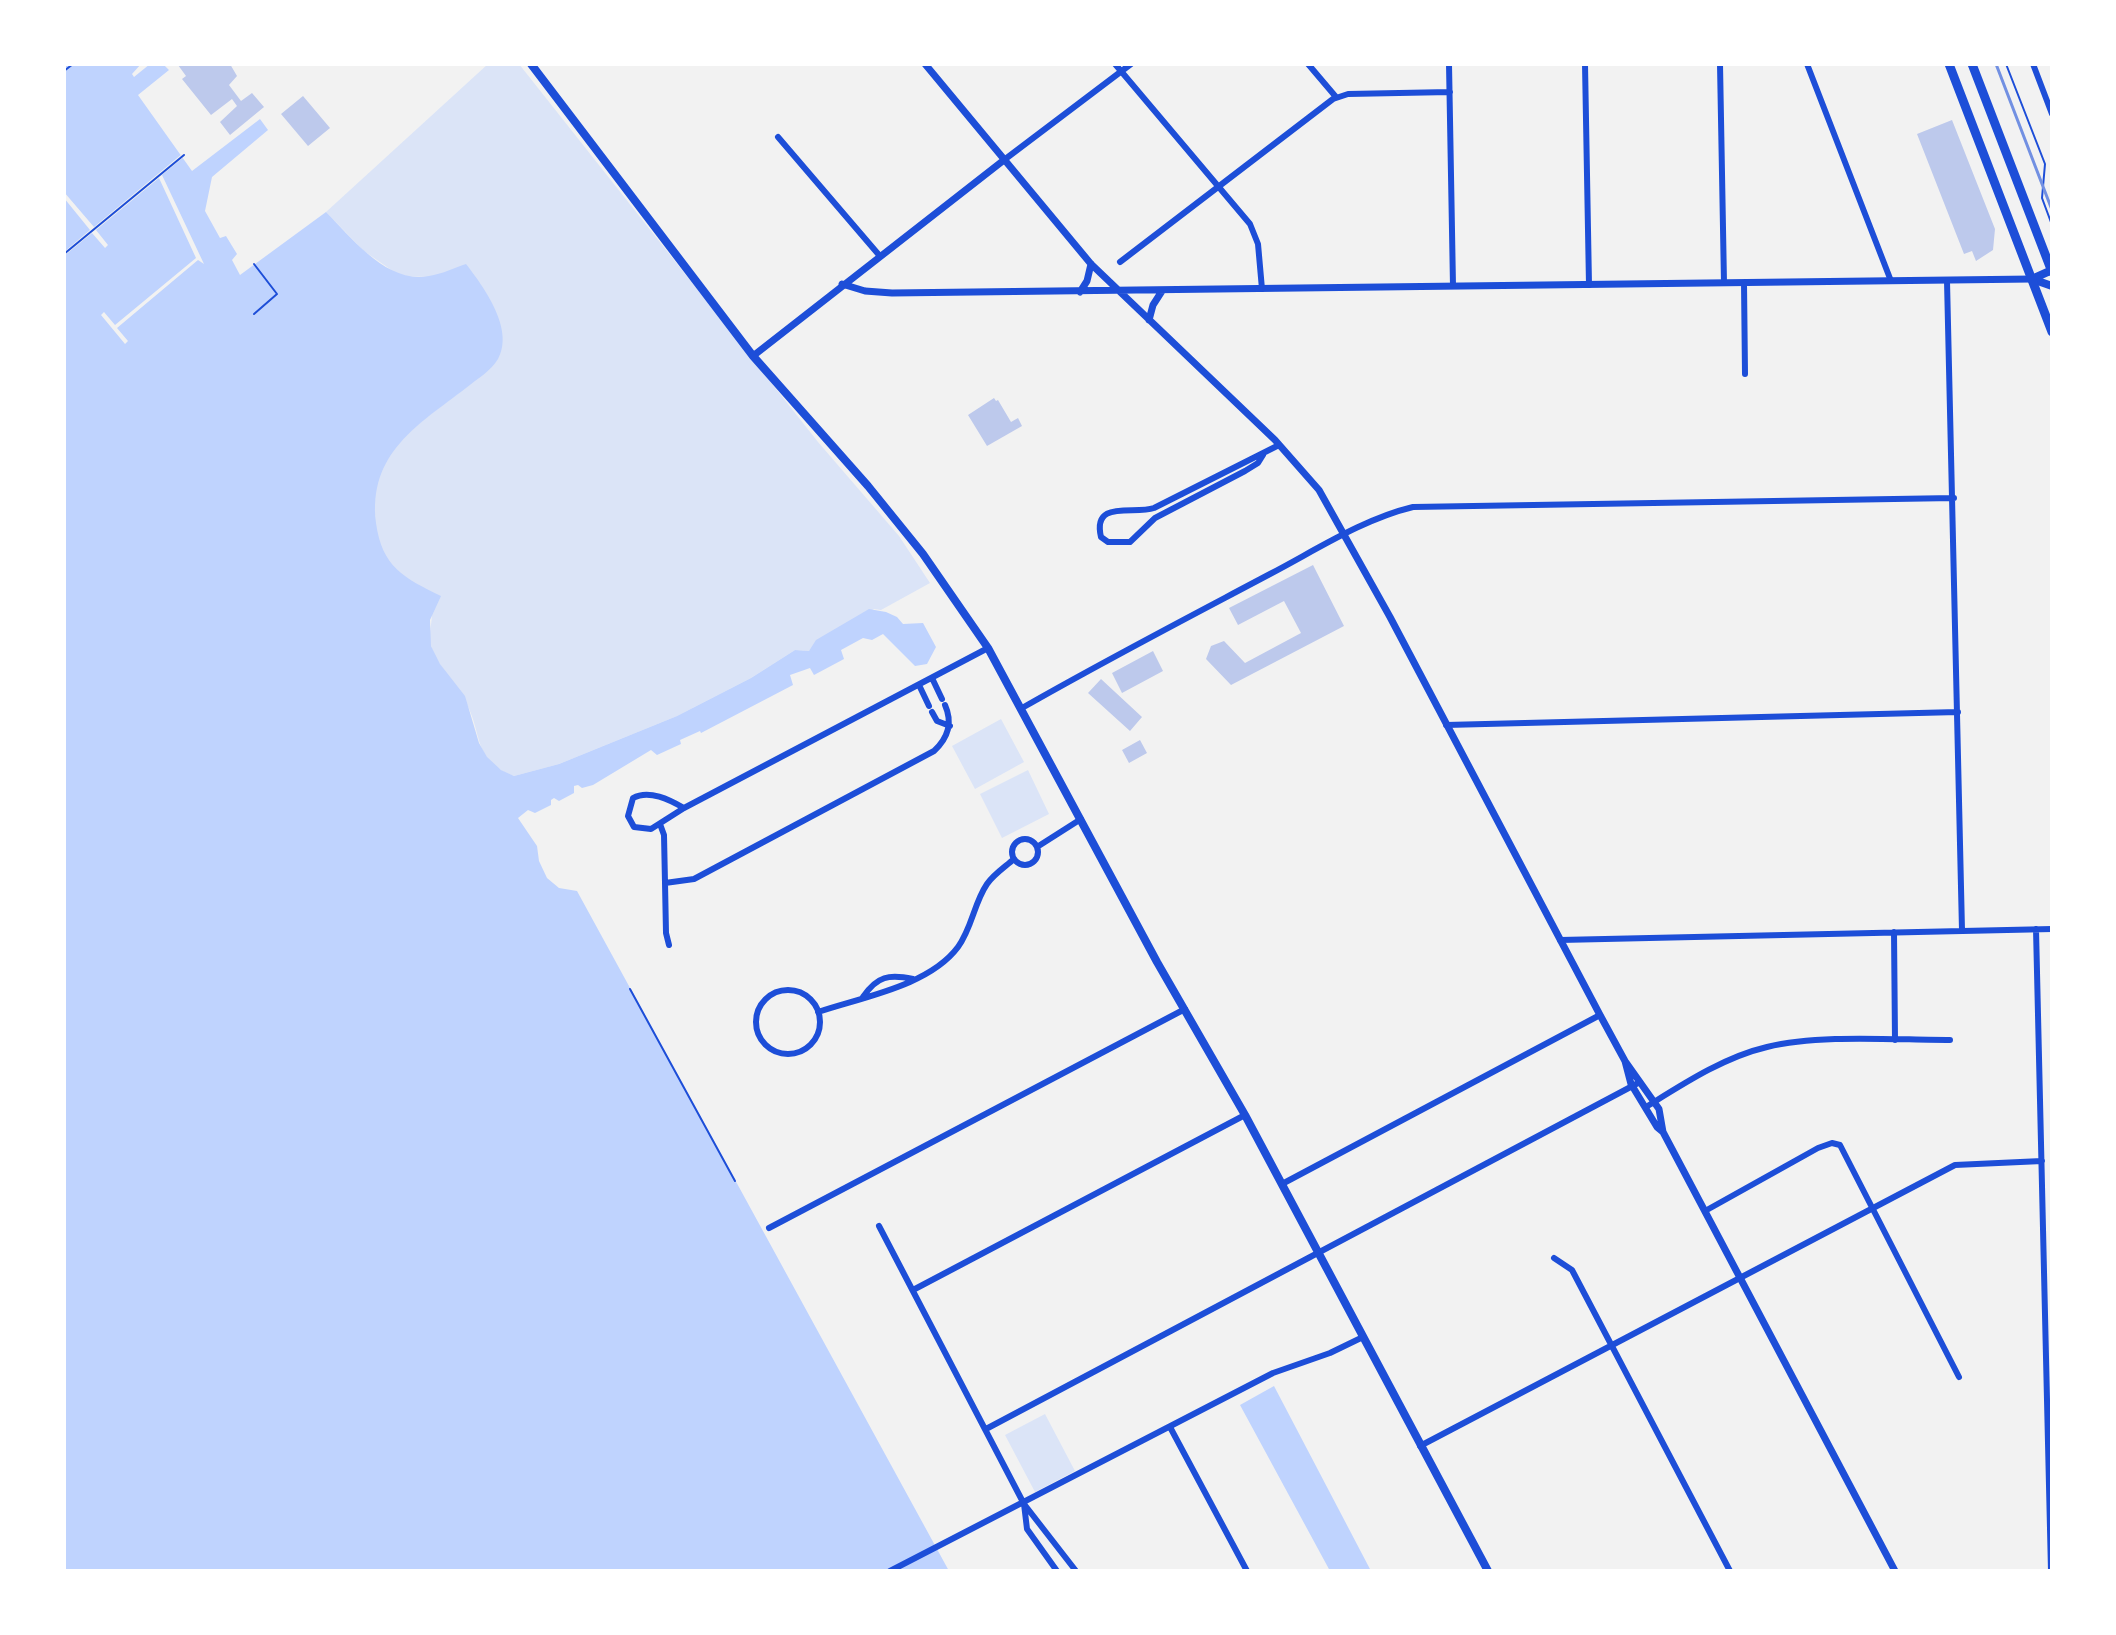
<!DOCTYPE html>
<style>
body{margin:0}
#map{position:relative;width:2116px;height:1635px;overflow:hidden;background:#f2f2f2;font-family:"Golos Text",sans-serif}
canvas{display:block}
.frame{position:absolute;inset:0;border:66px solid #fff;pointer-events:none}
</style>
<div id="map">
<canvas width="2116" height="1635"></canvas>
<div class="frame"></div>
</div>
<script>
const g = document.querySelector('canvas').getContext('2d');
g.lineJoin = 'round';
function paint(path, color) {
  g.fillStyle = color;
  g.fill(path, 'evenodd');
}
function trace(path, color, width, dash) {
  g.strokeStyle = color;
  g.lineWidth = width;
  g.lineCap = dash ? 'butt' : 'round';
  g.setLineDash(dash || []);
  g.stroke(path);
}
const green = new Path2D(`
 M488 64H519L818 442 899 536 930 583 881 610 874 609 809 651 795 650 751 678 677 716 559 764 514 776C472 761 483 733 466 703 455 684 438 667 431 646 427 633 434 621 431 610 425 584 408 583 392 566 373 545 370 498 380 472 396 428 467 394 498 358L428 277 400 276 364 251 326 212Z
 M1001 719 1024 762 975 789 952 746Z
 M1028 770 1049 814 1002 838 980 794Z
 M1045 1414 1075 1471 1035 1492 1005 1435Z`);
const water = new Path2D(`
 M64 64H141L132 74 134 77 150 64H163L169 70 138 95 192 171 260 119 268 130 212 177 205 211 220 238 226 236 237 254 232 260 240 275 326 212C353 239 387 284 429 276 442 274 454 268 466 264 483 286 515 329 498 359 491 371 477 379 466 388 418 425 368 453 376 523 382 567 404 578 441 596L430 620 431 646 440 664 465 696 479 743 487 757 501 770 514 776 559 764 677 716 751 678 795 650 809 651 816 640 869 609 886 612 897 617 903 624 923 623 936 647 927 664 915 666 883 634 872 640 863 638 841 650 844 659 814 675 810 668 790 675 793 685 701 733 700 731 680 740 681 744 657 755 651 750 593 785 582 788 578 785 574 786V793L559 801 554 798 551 800V805L535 813 528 810 518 818 537 846 539 861 547 878 559 888 577 891 949 1571H64Z
 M1274 1386 1371 1571H1330L1240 1405Z`);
const pier = new Path2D(`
 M182 154 185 156 162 175 204 264 198 260 117 328 128 341 125 344 101 315 104 312 115 325 196 258 159 178 96 230 108 245 105 248 92 233 64 256V252L90 230 64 198V192L94 227Z`);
const building = new Path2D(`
 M180 64H230L237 76 229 85 241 101 252 93 264 107 230 135 220 122 237 106 232 99 211 115 182 79 186 76 178 65Z
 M303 96 330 128 308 146 281 114Z
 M1952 120 1995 229 1993 250 1976 261 1972 251 1964 254 1917 134Z
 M994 398 996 401 998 400 1011 422 1018 418 1022 426 987 446 968 415Z
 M1313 565 1344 626 1231 685 1206 659 1211 646 1224 641 1245 663 1301 633 1284 601 1238 625 1229 608Z
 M1153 651 1163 671 1122 693 1112 673Z
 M1101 679 1142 717 1130 731 1088 693Z
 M1140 740 1147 753 1129 763 1122 750Z`);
const path = new Path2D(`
 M2006 64 2045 164 2042 198 2052 225
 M64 71 73 64
 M64 254 184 155
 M254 314 277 294 254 264
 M630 989 735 1181`);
const minor = new Path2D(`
 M1115 64 1250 224 1258 244 1262 289
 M1308 64 1336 97
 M1449 64 1453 286
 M1585 64 1589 285
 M1720 64 1724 283
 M1807 64 1891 281
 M2033 64 2052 114
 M778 137 879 255
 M1004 160 1131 64
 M1120 262 1333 99 1348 94 1450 92
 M1947 281 1962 930
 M1744 283 1745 374
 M1263 455 1258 463 1245 471 1155 518 1130 542H1108L1101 537C1092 499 1134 515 1154 508L1279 445
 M932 678 942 699
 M919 685 929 706
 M1022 708C1104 661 1187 618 1270 574 1316 550 1363 519 1413 507L1954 498
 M932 712 937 721 950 726
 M1446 725 1958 712
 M684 808C670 800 649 789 633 798L628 816 634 827 651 829 684 808 988 648
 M660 824 664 835 665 883 694 879 934 751C948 738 953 723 945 705
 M1012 852a13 13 0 1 1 26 0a13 13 0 1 1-26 0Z
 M1037 847 1081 819
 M665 883 666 933 669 945
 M2036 929 2051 1571
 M1894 932 1895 1040
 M1560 940 2052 929
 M756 1022a32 32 0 1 1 64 0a32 32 0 1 1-64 0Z
 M863 997C877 976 889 974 913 979
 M818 1012C862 997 929 986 958 947 972 928 974 903 987 884 994 874 1005 867 1014 859
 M1646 1107C1683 1084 1724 1057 1767 1047 1819 1034 1895 1040 1950 1040
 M1282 1184 1600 1015
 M1705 1211 1818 1148 1832 1143 1840 1145 1959 1377
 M879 1226 1024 1504 1076 1571
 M769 1228 1185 1009
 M1554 1258 1572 1270 1730 1571
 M913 1290 1245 1115
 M1170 1427 1247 1571
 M986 1429 1640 1082
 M1420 1446 1955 1165 2042 1161
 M1024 1504 1027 1529 1057 1571
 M890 1571 1273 1373 1330 1353 1363 1337`);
const tertiary = new Path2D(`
 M925 64 1091 264 1275 440 1319 490 1390 617 1600 1015 1625 1061 1659 1109 1663 1132
 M842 284 865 291 892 293 2032 279
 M1080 292 1087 281 1091 264
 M1149 320 1153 305 1162 291
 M753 356 1004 160
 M1625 1061 1631 1084 1657 1127 1663 1132 1895 1571`);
const secondary = new Path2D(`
 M531 64 753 356 868 486 923 554 988 648 1157 962 1245 1115 1488 1571
 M2032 279 2052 270
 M2032 279 2052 286`);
const trunk = new Path2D(`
 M1949 64 2052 332
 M1972 64 2052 272`);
const rail = new Path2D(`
 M1996 64 2052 210`);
paint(green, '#dbe4f7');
paint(water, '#bfd3fe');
paint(pier, '#f2f2f2');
paint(building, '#bdc9ec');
trace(path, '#1d4ed8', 2);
trace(minor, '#1d4ed8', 6);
trace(tertiary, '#1d4ed8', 7);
trace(secondary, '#1d4ed8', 8);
trace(trunk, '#1d4ed8', 9);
trace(rail, '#7290e2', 3);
</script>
